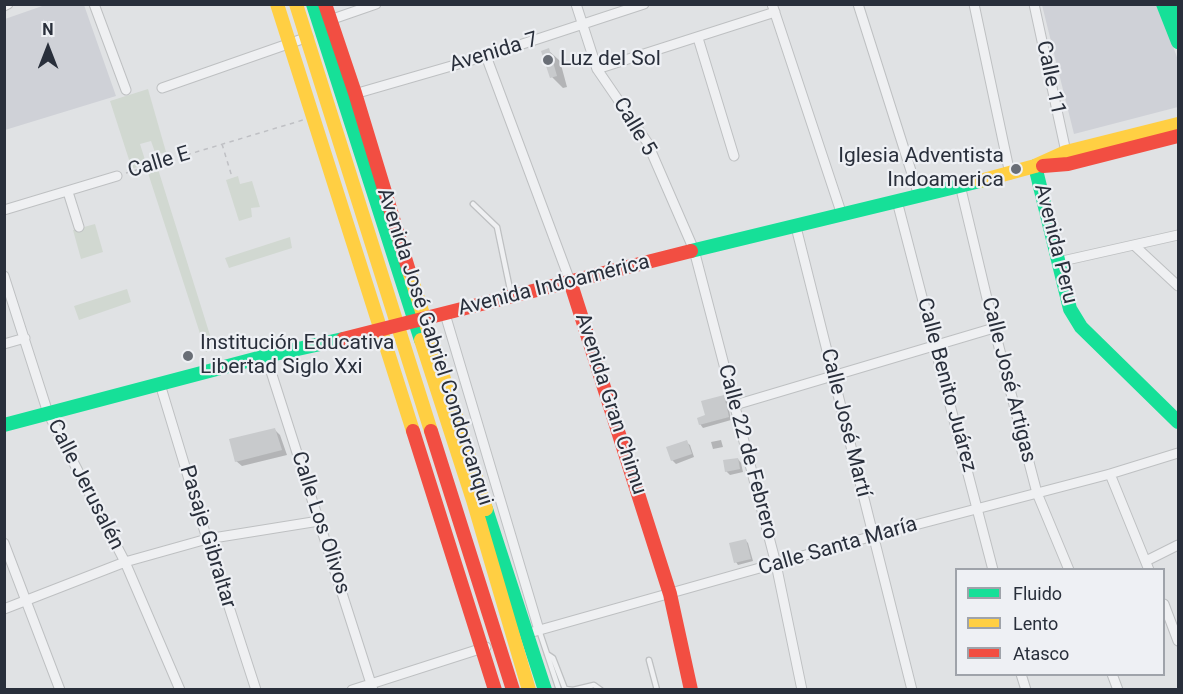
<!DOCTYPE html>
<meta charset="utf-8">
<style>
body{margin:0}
#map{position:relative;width:1183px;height:694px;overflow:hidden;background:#e0e2e4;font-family:Roboto,sans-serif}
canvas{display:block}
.frame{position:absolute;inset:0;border:6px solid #292f3b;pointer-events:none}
.legend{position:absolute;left:955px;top:568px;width:210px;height:108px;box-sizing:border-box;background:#eef0f4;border:2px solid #9fa3aa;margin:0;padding:8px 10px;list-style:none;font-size:18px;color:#292f3b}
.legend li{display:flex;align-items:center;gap:12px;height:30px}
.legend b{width:30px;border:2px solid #9fa3aa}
.north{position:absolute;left:18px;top:18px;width:60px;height:60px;-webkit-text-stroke:4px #eef0f4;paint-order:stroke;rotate:0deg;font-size:16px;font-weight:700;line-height:24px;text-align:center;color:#292f3b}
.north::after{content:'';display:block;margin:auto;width:21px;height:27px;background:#292f3b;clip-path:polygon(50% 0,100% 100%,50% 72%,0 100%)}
</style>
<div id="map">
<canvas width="1183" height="694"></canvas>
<div class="frame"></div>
<ul class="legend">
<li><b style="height:8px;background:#16e098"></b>Fluido</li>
<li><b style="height:8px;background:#ffcf43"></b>Lento</li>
<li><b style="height:8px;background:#f24e42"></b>Atasco</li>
</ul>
<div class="north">N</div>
</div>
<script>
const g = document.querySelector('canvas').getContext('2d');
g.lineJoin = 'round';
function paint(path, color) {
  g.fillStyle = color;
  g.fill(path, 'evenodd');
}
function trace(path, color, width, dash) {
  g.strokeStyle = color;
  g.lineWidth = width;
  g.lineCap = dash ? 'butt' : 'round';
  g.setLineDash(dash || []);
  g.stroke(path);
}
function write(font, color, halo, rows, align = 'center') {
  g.font = font + ' Roboto,sans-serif';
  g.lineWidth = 4.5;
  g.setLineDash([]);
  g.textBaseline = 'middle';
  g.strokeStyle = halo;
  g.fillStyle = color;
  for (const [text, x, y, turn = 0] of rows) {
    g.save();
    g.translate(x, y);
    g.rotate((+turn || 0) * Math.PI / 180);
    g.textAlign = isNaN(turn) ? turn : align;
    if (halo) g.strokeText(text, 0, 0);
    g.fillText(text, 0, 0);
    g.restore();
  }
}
const built = new Path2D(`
 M48 4 84 5 116 96 5 130V19Z
 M1042 5H1158L1178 60V107L1074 134Z`);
const green = new Path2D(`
 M148 89 166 152 156 155 151 141 140 144 146 163 132 169 110 101Z
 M158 169 214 348 206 352 148 173Z
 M238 176 240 184 252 181 260 207 251 208 252 217 239 221 226 180Z
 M95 224 103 252 81 259 73 230Z
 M290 237 292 248 229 268 225 258Z
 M127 289 131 302 79 320 74 306Z`);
const shadow = new Path2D(`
 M548 50 560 61 567 87 563 88 552 77Z
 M723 397 727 400 731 420 703 428 700 424Z
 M275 430 280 435 287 455 242 466 236 461Z
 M721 440 723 447 713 449 711 442Z
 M686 442 690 445 694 457 676 464 672 460Z
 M738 459 741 463 743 472 730 475 726 471Z
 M746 541 748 543 753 561 738 565 736 562Z`);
const building = new Path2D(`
 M549 48 557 76 550 78 541 51Z
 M724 395 729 417 699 425 697 418 705 415 701 401Z
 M275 428 282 450 235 462 229 439Z
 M687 440 692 454 671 461 666 447Z
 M738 458 740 469 725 472 723 460Z
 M746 539 751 559 734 563 729 543Z`);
const path = new Path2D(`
 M222 144 232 177
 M126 173 303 120`);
const lane = new Path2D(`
 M473 204 497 227 511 294
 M539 630 559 690
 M547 654 553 658 565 689 573 690
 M649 660 657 690
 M573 690 594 685 601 690`);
const street = new Path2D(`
 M94 4 126 90
 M576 4 597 69 647 142 694 250 776 564 802 690
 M772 4 842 215
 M858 4 919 196
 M974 4 1010 174
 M1034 4 1066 152
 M4 6 8 4
 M327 21 376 4
 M698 38 734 156
 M486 56 570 281
 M597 69 775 12
 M162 88 308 37
 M351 95 486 56 644 4
 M960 185 994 328 1037 493 1069 570
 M68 192 79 227
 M897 201 993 570
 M4 210 117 176
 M796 227 912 690
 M1135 246 1178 286
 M1058 262 1178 235
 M4 276 48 413 125 562 180 690
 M445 314 539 630
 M4 344 25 338
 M266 356 373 690
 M160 384 207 539 256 690
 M735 405 994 328
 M1110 474 1149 570
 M4 543 60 690
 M1146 561 1178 545
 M1164 604 1178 641
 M4 609 125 562 207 539 319 521
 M522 635 873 536 1110 474 1178 453
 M1021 674 1026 690
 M1112 674 1118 690
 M352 690 486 647`);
const fast = new Path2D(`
 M313 4 421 340
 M1163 4 1178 42
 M1174 4 1178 15
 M1035 166 1070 309 1081 327 1178 422
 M691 251 980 181
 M4 425 266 356 343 339
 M486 509 545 690`);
const slow = new Path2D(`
 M277 4 413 431
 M296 4 431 431
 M980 181 1035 166 1066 152 1178 124
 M409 271 486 509
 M421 340 473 500 529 690`);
const jam = new Path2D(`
 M325 4 355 93 409 271
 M1043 166 1068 164 1178 136
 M570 281 670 594 691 690
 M343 339 691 251
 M413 431 495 690
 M431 431 513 690`);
const markers = [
 [548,60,6,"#696e76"],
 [1016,169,6,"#696e76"],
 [188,356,6,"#696e76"]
];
const streetNames = [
 ["Avenida 7",494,53,-17],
 ["Calle 11",1050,78,78],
 ["Calle 5",634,127,59],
 ["Calle E",159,163,-17],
 ["Avenida Peru",1055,244,76],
 ["Avenida Indoamérica",554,286,-14],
 ["Avenida José Gabriel Condorcanqui",434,347,72],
 ["Calle José Artigas",1008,380,76],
 ["Calle Benito Juárez",946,385,75],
 ["Avenida Gran Chimu",610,404,72],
 ["Calle José Martí",845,423,76],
 ["Calle 22 de Febrero",747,452,75],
 ["Calle Jerusalén",85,485,63],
 ["Calle Los Olivos",320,523,72],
 ["Pasaje Gibraltar",207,537,73],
 ["Calle Santa María",838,547,-16]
];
const poiNames = [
 ["Luz del Sol",560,60],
 ["Iglesia Adventista",1004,157,"right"],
 ["Indoamerica",1004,181,"right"],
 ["Institución Educativa",200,344],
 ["Libertad Siglo Xxi",200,368]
];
paint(built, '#cfd1d7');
paint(green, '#d1d8d1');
paint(shadow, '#0003');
paint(building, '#c8cacc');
trace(lane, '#bec0c2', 7);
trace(street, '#bec0c2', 11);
trace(path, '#bfc0c4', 1.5, [4.5, 4.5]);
trace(lane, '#eff0f2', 4.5);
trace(street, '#eff0f2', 9);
trace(fast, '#16e098', 14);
trace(slow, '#ffcf43', 14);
trace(jam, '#f24e42', 14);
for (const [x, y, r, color] of markers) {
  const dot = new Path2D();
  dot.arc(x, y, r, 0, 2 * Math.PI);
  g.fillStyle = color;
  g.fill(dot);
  trace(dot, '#eef0f4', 2);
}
write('21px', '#292f3b', '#eef0f4', streetNames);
write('21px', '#292f3b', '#eef0f4', poiNames, 'left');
</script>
